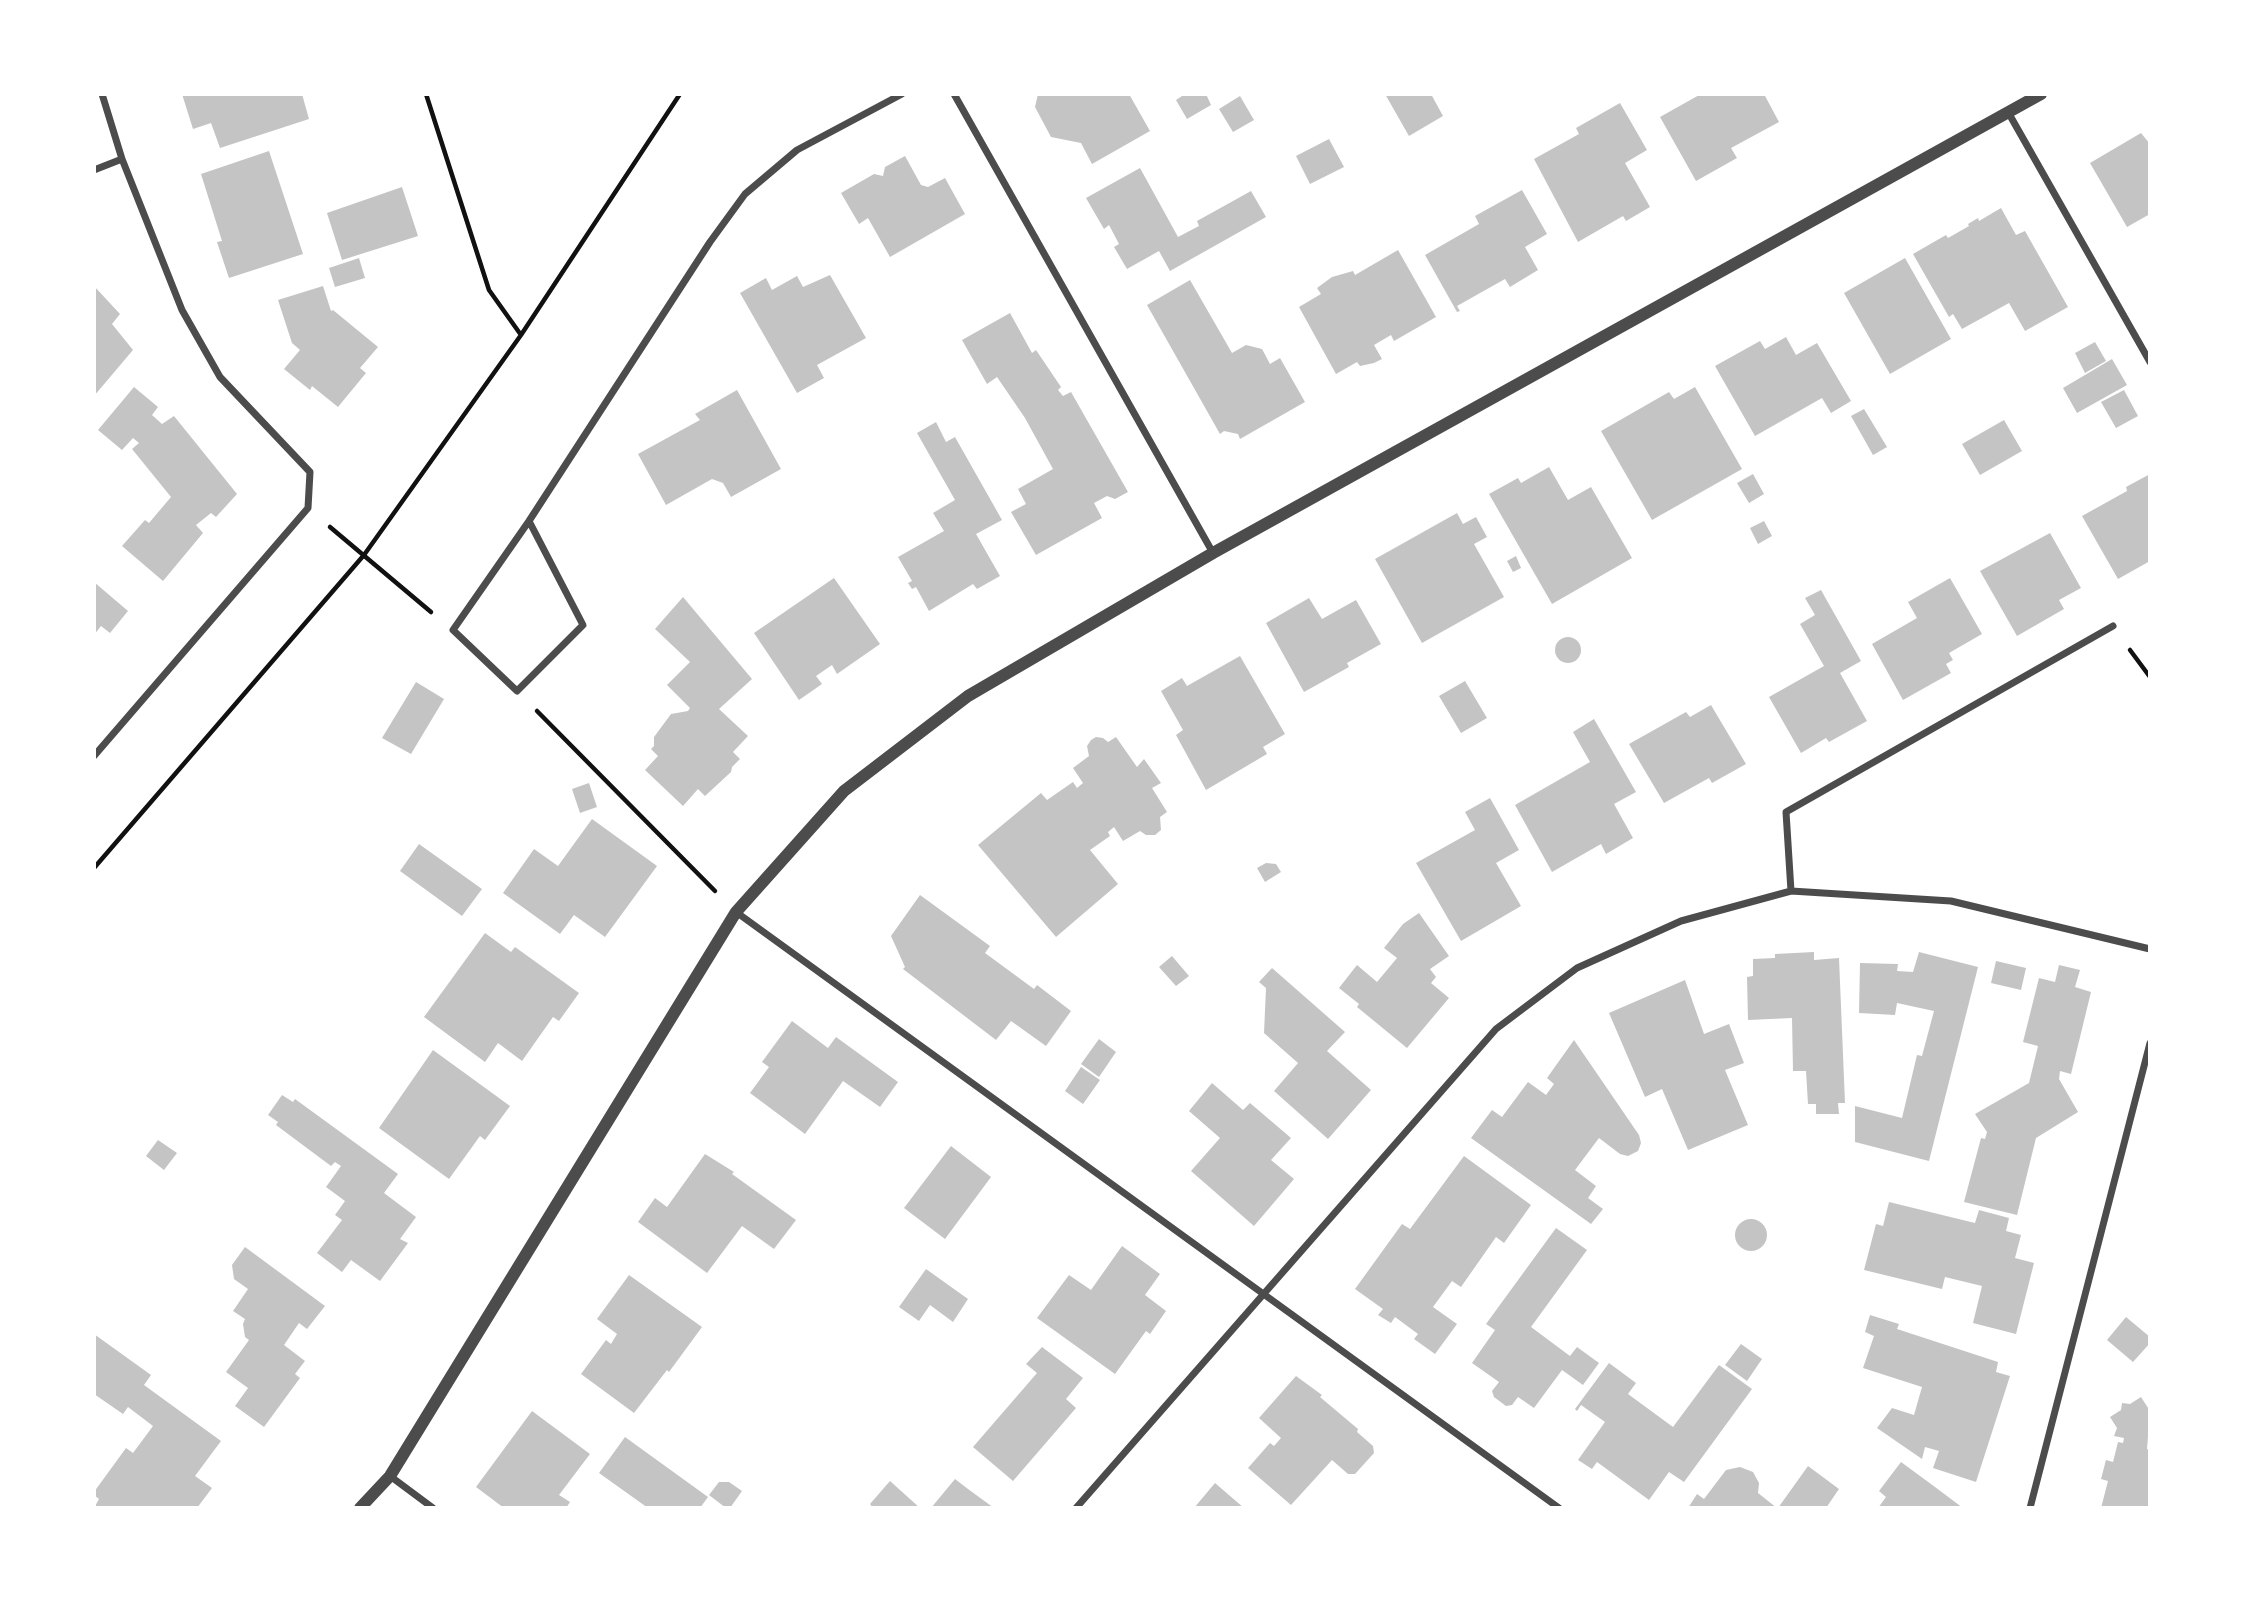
<!DOCTYPE html>
<style>
body{margin:0}
#map{position:relative;width:2244px;height:1602px;overflow:hidden;background:#fff;font-family:"DejaVu Sans",sans-serif}
canvas{display:block}
.frame{position:absolute;inset:0;border:96px solid #fff;pointer-events:none}
</style>
<div id="map">
<canvas width="2244" height="1602"></canvas>
<div class="frame"></div>
</div>
<script>
const g = document.querySelector('canvas').getContext('2d');
g.lineJoin = 'round';
function paint(path, color) {
  g.fillStyle = color;
  g.fill(path, 'evenodd');
}
function trace(path, color, width, dash) {
  g.strokeStyle = color;
  g.lineWidth = width;
  g.lineCap = dash ? 'butt' : 'round';
  g.setLineDash(dash || []);
  g.stroke(path);
}
const building = new Path2D(`
 M182 94H302L309 119 220 148 211 123 193 129Z
 M1038 94H1129L1150 131 1092 164 1081 143 1051 137 1035 107Z
 M1185 94H1206L1211 105 1187 119 1176 100Z
 M1385 94H1431L1443 116 1409 136Z
 M1701 94H1764L1779 122 1731 148 1737 158 1696 181 1660 117Z
 M1240 96 1254 120 1233 132 1219 109Z
 M1620 103 1647 150 1625 163 1650 207 1626 221 1623 216 1578 242 1534 159 1579 134 1576 128Z
 M2141 133 2150 144V214L2127 227 2090 163Z
 M1329 139 1344 167 1310 184 1296 156Z
 M269 151 303 254 229 278 217 242 222 241 201 174Z
 M905 156 921 185 928 187 945 178 965 214 890 257 868 218 859 224 841 193 874 174 883 176 885 167Z
 M1140 168 1178 237 1199 226 1197 221 1251 191 1266 217 1170 271 1159 251 1127 269 1114 247 1119 244 1109 225 1104 229 1086 198Z
 M402 187 418 236 342 260 327 213Z
 M1522 190 1547 234 1525 247 1538 270 1510 287 1505 279 1457 306 1460 311 1457 312 1425 255 1479 224 1475 216Z
 M2001 208 2016 235 2025 231 2068 307 2025 331 2009 303 1962 329 1953 314 1949 317 1913 254 1946 235 1948 238 1969 226 1968 224 1978 218 1979 221Z
 M1398 250 1436 317 1394 341 1391 335 1374 345 1382 359 1374 363 1360 366 1357 362 1336 374 1299 307 1321 294 1317 288 1332 277 1353 271 1355 275Z
 M359 258 365 278 335 287 329 268Z
 M1905 258 1951 339 1890 374 1844 293Z
 M830 275 866 338 817 365 824 378 797 393 740 293 766 278 772 290 797 276 803 287Z
 M1190 280 1232 353 1246 345 1262 349 1270 364 1280 358 1305 402 1240 439 1238 434 1224 431 1220 434 1147 305Z
 M94 286 120 314 112 324 133 350 94 396Z
 M323 286 331 311 333 310 378 347 360 368 366 373 338 407 312 386 310 390 284 369 300 350 292 343 278 300Z
 M1010 313 1032 353 1036 350 1061 387 1058 390 1063 396 1071 392 1128 492 1115 499 1107 496 1094 503 1102 518 1036 555 1011 512 1026 504 1018 489 1053 469 1025 418 997 377 987 384 962 340Z
 M1786 337 1796 355 1817 343 1851 401 1831 413 1822 398 1755 436 1715 366 1760 341 1765 349Z
 M2095 342 2106 361 2085 373 2075 353Z
 M2112 359 2127 385 2077 413 2063 388Z
 M134 387 158 407 152 415 162 424 174 416 237 494 216 517 211 513 196 525 203 533 163 581 122 546 145 520 149 523 171 497 132 449 139 443 133 438 122 450 98 430Z
 M1695 387 1742 469 1652 520 1601 431 1669 392 1674 399Z
 M737 390 781 469 731 497 723 483 712 479 666 505 638 454 700 420 695 414Z
 M2124 390 2138 416 2116 428 2101 402Z
 M1864 409 1887 447 1873 455 1851 416Z
 M2004 420 2022 451 1980 475 1962 444Z
 M936 422 946 442 955 437 1002 520 976 534 1000 576 977 589 973 584 929 611 916 587 912 589 908 583 912 581 898 557 944 531 933 513 955 500 917 433Z
 M1549 467 1568 500 1591 487 1632 558 1552 604 1489 494 1518 478 1521 483Z
 M1753 474 1764 494 1749 503 1737 483Z
 M2150 474V561L2118 579 2082 516 2127 491 2126 487Z
 M1457 513 1463 524 1476 517 1487 537 1474 544 1504 597 1422 643 1375 559Z
 M1764 521 1772 536 1758 544 1750 528Z
 M2050 533 2081 588 2059 600 2064 609 2017 636 1980 571Z
 M1516 556 1521 568 1513 572 1507 561Z
 M834 578 880 644 837 674 832 665 816 676 822 684 799 700 754 633Z
 M1950 578 1982 634 1949 653 1953 660 1946 664 1951 673 1903 700 1872 644 1917 618 1908 602Z
 M94 582 128 611 110 633 101 626 94 635Z
 M1821 590 1861 661 1840 673 1867 721 1829 742 1826 738 1801 753 1769 697 1824 666 1800 624 1815 615 1805 598Z
 M683 597 752 679 719 709 748 736 733 752 740 759 732 767 731 772 705 796 698 789 683 806 645 770 658 756 651 749 654 746V737L671 714 688 711 690 708 667 685 690 662 655 629Z
 M1309 598 1322 619 1356 600 1381 644 1347 663 1349 667 1304 692 1266 623Z
 M1555 650a13 13 0 1 1 26 0a13 13 0 1 1-26 0Z
 M1240 656 1285 734 1263 747 1267 754 1206 790 1176 735 1183 730 1161 691 1182 678 1187 686Z
 M1465 681 1487 718 1461 733 1439 696Z
 M416 682 444 699 411 754 382 738Z
 M1711 705 1746 764 1712 783 1709 778 1664 803 1629 744 1686 712 1690 717Z
 M1594 719 1636 792 1614 804 1633 838 1606 854 1601 844 1552 872 1515 805 1590 762 1573 732Z
 M1096 737 1103 738 1108 742 1116 737 1137 767 1144 759 1161 783 1152 788 1167 812 1160 817 1161 830 1155 835H1146L1140 831 1123 841 1114 827 1108 832 1110 836 1090 850 1118 884 1056 937 978 845 1041 793 1047 800 1073 782 1077 788 1083 783 1073 768 1089 756 1087 746 1091 740Z
 M589 783 597 807 580 813 572 789Z
 M1490 798 1519 850 1496 863 1521 906 1461 941 1416 863 1475 830 1465 812Z
 M592 819 657 866 605 937 574 915 560 934 503 893 534 849 558 866Z
 M419 844 482 889 462 916 400 871Z
 M1266 863 1276 864 1281 872 1265 882 1257 868Z
 M920 895 990 946 985 953 1034 989 1037 985 1071 1011 1046 1046 1011 1021 996 1040 903 969 905 967 891 936Z
 M1419 913 1449 956 1430 969 1436 977 1431 983 1449 998 1407 1048 1357 1007 1359 1004 1339 988 1357 965 1377 982 1397 958 1384 948 1403 924Z
 M485 933 511 952 515 947 579 993 559 1021 553 1017 522 1061 498 1043 485 1062 424 1017Z
 M1814 952V960L1839 958 1845 1103H1838L1839 1114H1816V1104H1808L1806 1071H1793L1792 1018 1748 1020 1747 977 1753 976V959L1775 958V954Z
 M1919 952 1978 967 1929 1161 1855 1142V1106L1902 1118 1917 1055 1922 1056 1934 1011 1897 1003 1895 1015 1859 1013 1860 963 1898 964 1897 971 1913 972Z
 M1172 956 1189 976 1176 986 1159 967Z
 M1996 961 2026 968 2021 990 1991 983Z
 M2059 965 2080 970 2075 987 2091 992 2071 1074 2060 1071 2059 1079 2078 1112 2036 1138 2017 1215 1964 1202 1981 1138 1985 1139 1987 1132 1975 1114 2029 1083 2038 1046 2023 1042 2039 978 2055 982Z
 M1272 968 1345 1032 1327 1051 1371 1090 1328 1139 1274 1091 1298 1063 1264 1033 1266 988 1259 982Z
 M1685 980 1704 1034 1729 1024 1744 1063 1725 1070 1748 1125 1688 1150 1662 1089 1645 1097 1609 1013Z
 M792 1021 828 1048 836 1037 898 1082 880 1107 843 1081 805 1134 750 1093 769 1067 762 1062Z
 M1099 1039 1116 1052 1099 1077 1081 1064Z
 M1574 1040 1639 1135 1641 1143 1638 1151 1628 1156 1620 1154 1599 1138 1575 1170 1596 1186 1588 1198 1603 1209 1591 1224 1471 1138 1492 1110 1502 1117 1528 1082 1546 1095 1554 1084 1547 1078Z
 M433 1050 510 1106 485 1140 480 1136 449 1179 379 1128Z
 M1081 1067 1100 1080 1083 1104 1065 1091Z
 M1212 1083 1243 1110 1250 1103 1291 1138 1271 1160 1294 1179 1254 1226 1191 1171 1220 1138 1189 1111Z
 M282 1095 293 1102 295 1099 398 1174 384 1193 416 1217 400 1239 408 1243 380 1281 351 1260 342 1272 317 1253 342 1220 335 1215 345 1201 326 1187 341 1166 335 1162 331 1166 276 1125 278 1122 268 1115Z
 M158 1140 177 1153 164 1170 146 1156Z
 M951 1146 991 1177 945 1239 904 1208Z
 M705 1154 734 1172 732 1174 796 1220 774 1249 742 1226 707 1273 638 1222 655 1198 667 1207Z
 M1464 1156 1531 1205 1504 1243 1496 1237 1461 1287 1452 1281 1433 1307 1457 1324 1435 1354 1414 1339 1418 1334 1395 1317 1391 1323 1378 1315 1383 1309 1355 1289 1402 1224 1410 1229Z
 M1889 1202 1975 1223 1979 1210 2009 1218 2006 1231 2021 1235 2015 1258 2034 1263 2016 1334 1973 1323 1982 1286 1945 1277 1942 1289 1864 1270 1876 1224 1883 1226Z
 M1735 1235a16 16 0 1 1 32 0a16 16 0 1 1-32 0Z
 M1556 1228 1587 1250 1531 1327 1570 1356 1577 1347 1599 1363 1583 1385 1562 1370 1534 1408 1518 1397 1512 1405 1506 1406 1494 1397 1492 1391 1499 1382 1472 1363 1495 1330 1486 1324Z
 M1122 1246 1160 1274 1145 1295 1166 1311 1150 1334 1146 1331 1115 1374 1037 1318 1069 1275 1091 1290Z
 M245 1247 325 1306 307 1329 299 1323 284 1345 305 1361 295 1374 300 1378 264 1427 235 1406 248 1388 226 1372 249 1340 245 1337 243 1324 245 1319 233 1311 248 1289 234 1279 232 1265Z
 M926 1269 968 1299 953 1322 930 1305 919 1321 899 1307Z
 M629 1275 702 1327 669 1372 667 1370 634 1413 581 1374 606 1340 611 1344 617 1334 597 1319Z
 M1870 1315 1899 1324 1897 1329 1998 1362 1996 1372 2010 1376 1976 1482 1933 1468 1939 1451 1925 1447 1922 1459 1877 1428 1892 1408 1914 1415 1922 1387 1863 1368 1874 1336 1865 1332Z
 M2126 1317 2150 1337V1343L2133 1362 2107 1340Z
 M94 1334 151 1375 144 1385 221 1441 195 1476 212 1488 197 1508H94L99 1499 94 1495V1492L126 1448 133 1453 153 1426 128 1407 123 1414 94 1394Z
 M1741 1344 1762 1359 1747 1381 1725 1365Z
 M1042 1347 1083 1378 1066 1399 1076 1408 1013 1481 973 1447 1037 1373 1026 1364Z
 M1609 1363 1636 1383 1628 1394 1673 1427 1719 1365 1752 1389 1684 1482 1669 1472 1649 1500 1597 1462 1592 1469 1578 1460 1605 1422 1581 1405 1577 1411 1575 1409Z
 M1296 1376 1322 1395 1320 1397 1358 1429 1357 1432 1373 1446 1374 1453 1355 1474H1348L1332 1460 1291 1505 1248 1468 1270 1443 1274 1446 1281 1438 1259 1418Z
 M2141 1397 2150 1411 2147 1449 2150 1450V1508H2101L2108 1481 2101 1479 2106 1460 2113 1462 2118 1442 2123 1443 2124 1438 2114 1436 2117 1428 2110 1417 2121 1410 2122 1403 2130 1404Z
 M532 1411 590 1454 559 1495 570 1502 566 1508H504L476 1487Z
 M625 1437 708 1497 700 1508H648L599 1473Z
 M1901 1462 1935 1487 1963 1508H1878L1886 1497 1879 1491Z
 M1808 1466 1839 1489 1826 1508H1778Z
 M1740 1467 1753 1472 1759 1483 1758 1493 1777 1508H1688L1697 1494 1704 1499 1726 1470Z
 M955 1479 968 1489 994 1508H931Z
 M890 1481 920 1508H873L870 1504Z
 M719 1482H729L742 1491 730 1508H726L709 1495Z
 M1215 1483 1244 1508H1194Z`);
const path = new Path2D(`
 M426 94 489 290 521 335
 M330 527 431 612
 M2130 650 2150 677
 M537 711 715 891
 M94 868 364 555 521 335 680 94`);
const minor = new Path2D(`
 M954 94 1213 553
 M2008 112 2150 362
 M94 170 122 159
 M529 521 583 625 517 691 453 630 529 521 710 242 745 194 797 150 902 94
 M94 756 308 508 310 472 220 377 182 310 122 159 102 94
 M1791 891 1786 812 2113 626
 M736 912 1559 1508
 M390 1476 433 1508
 M1076 1508 1496 1029 1577 968 1681 921 1791 891 1951 901 2150 949
 M2030 1508 2150 1043`);
const tertiary = new Path2D(`
 M360 1508 390 1476 736 912 844 791 968 696 1213 553 2041 94`);
paint(building, '#c4c4c4');
trace(path, '#111', 4.5);
trace(minor, '#4c4c4c', 7);
trace(tertiary, '#4c4c4c', 12);
</script>
